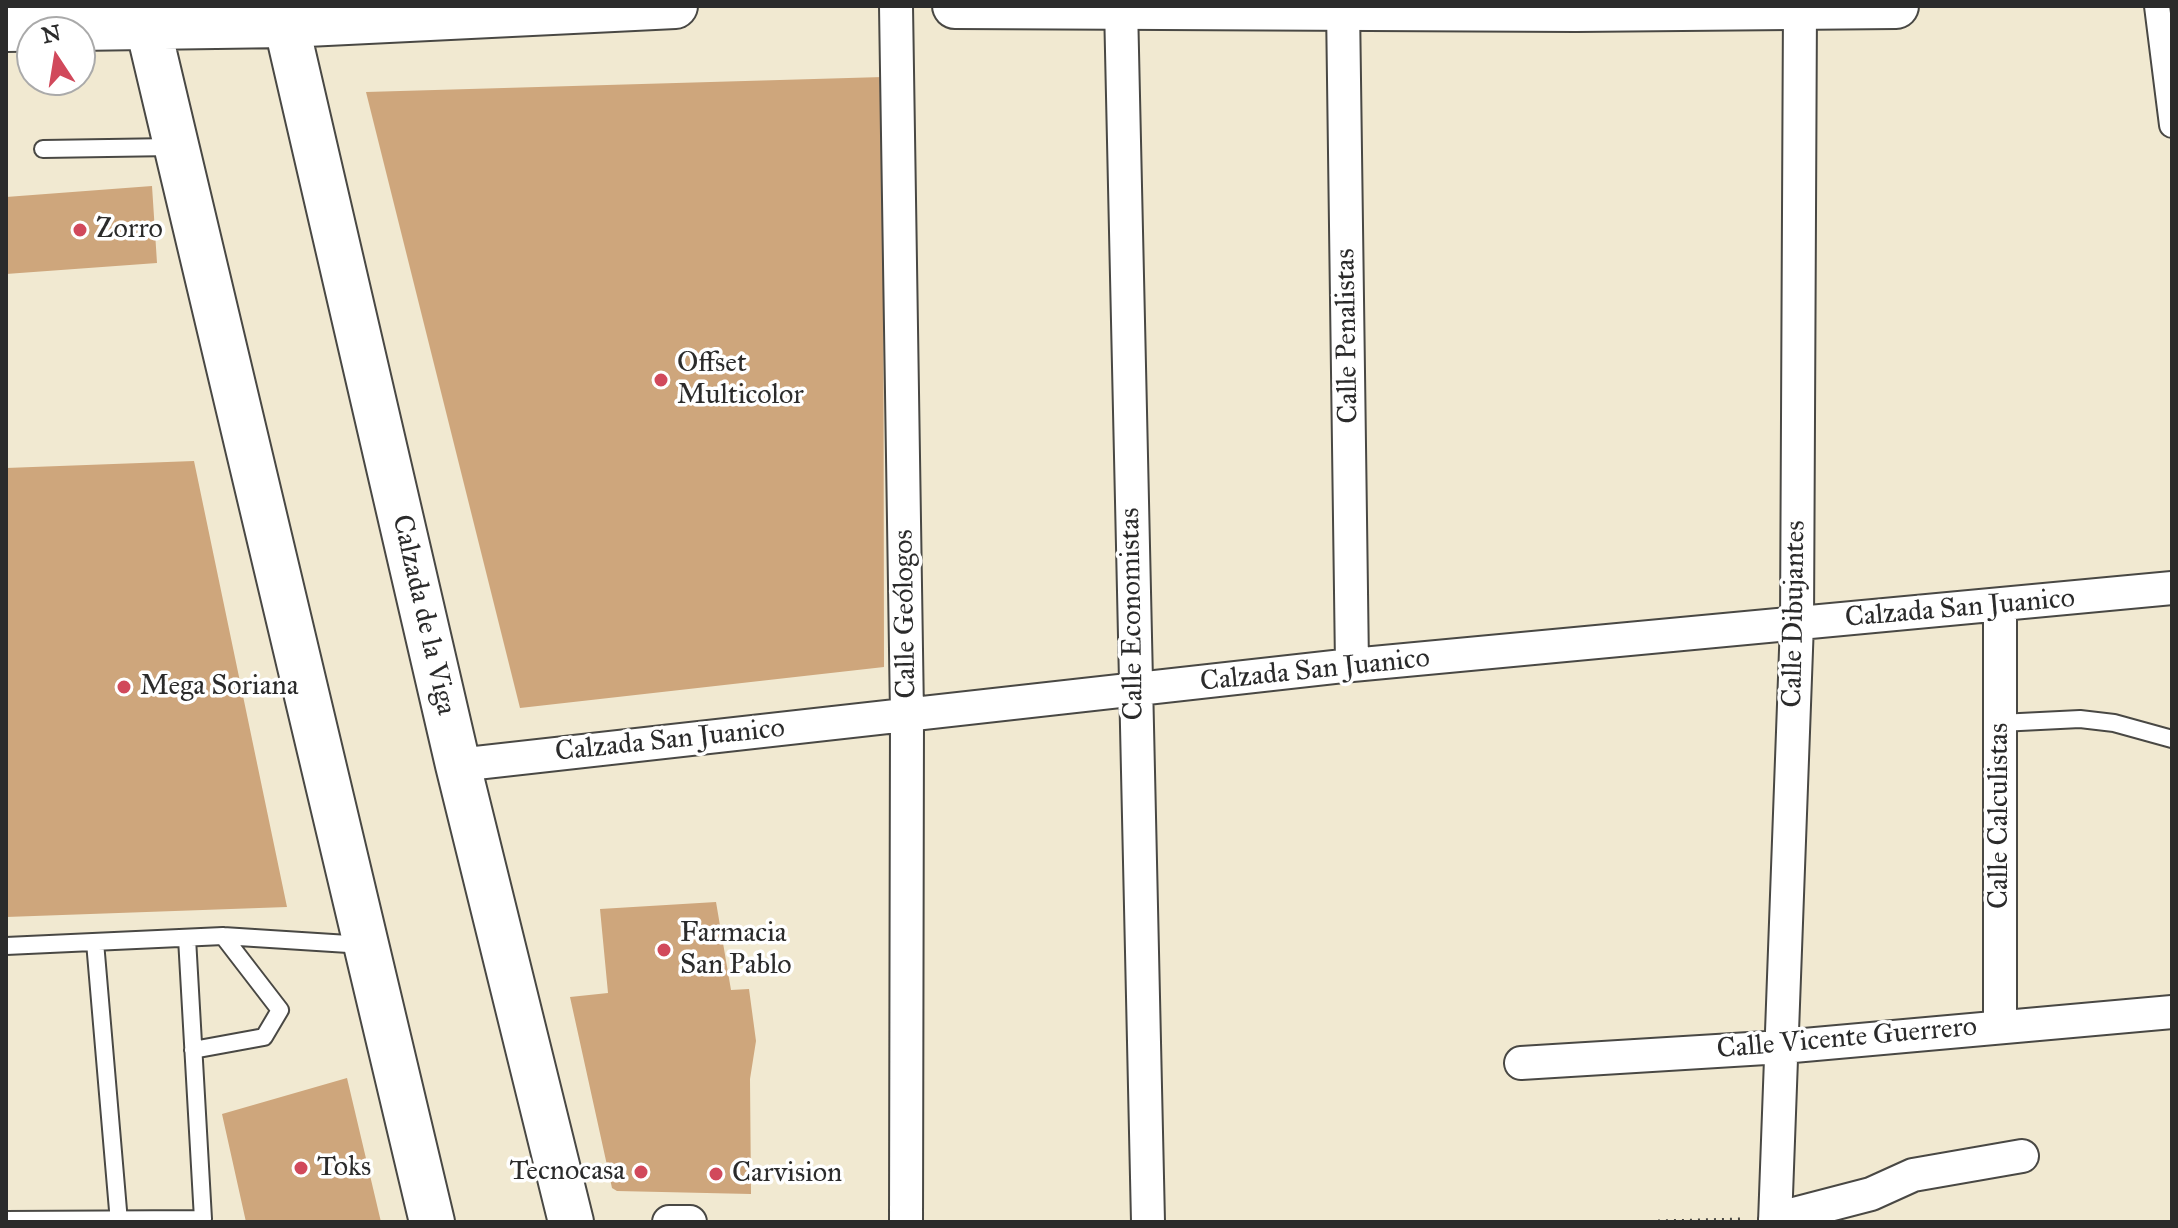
<!DOCTYPE html>
<meta charset="utf-8">
<style>
body{margin:0}
#map{position:relative;width:2178px;height:1228px;overflow:hidden;background:#f1e9d1;font-family:"IM FELL Great Primer",serif}
canvas{display:block}
.frame{position:absolute;inset:0;border:8px solid #2b2b2b;pointer-events:none}
.north{position:absolute;left:16px;top:16px;width:80px;height:80px;box-sizing:border-box;background:#fff;border:2px solid #aaa;border-radius:50%;rotate:348deg;font-size:22px;font-weight:700;line-height:32px;text-align:center;color:#2b2b2b}
.north::after{content:'';display:block;margin:auto;width:28px;height:36px;background:#d1495b;clip-path:polygon(50% 0,100% 100%,50% 72%,0 100%)}
</style>
<div id="map">
<canvas width="2178" height="1228"></canvas>
<div class="frame"></div>
<div class="north">N</div>
</div>
<script>
const g = document.querySelector('canvas').getContext('2d');
g.lineJoin = 'round';
function paint(path, color) {
  g.fillStyle = color;
  g.fill(path, 'evenodd');
}
function trace(path, color, width, dash) {
  g.strokeStyle = color;
  g.lineWidth = width;
  g.lineCap = dash ? 'butt' : 'round';
  g.setLineDash(dash || []);
  g.stroke(path);
}
function write(font, color, halo, rows, align = 'center') {
  g.font = font + ' "IM FELL Great Primer",serif';
  g.lineWidth = 7;
  g.setLineDash([]);
  g.textBaseline = 'middle';
  g.strokeStyle = halo;
  g.fillStyle = color;
  for (const [text, x, y, turn = 0] of rows) {
    g.save();
    g.translate(x, y);
    g.rotate((+turn || 0) * Math.PI / 180);
    g.textAlign = isNaN(turn) ? turn : align;
    if (halo) g.strokeText(text, 0, 0);
    g.fillText(text, 0, 0);
    g.restore();
  }
}
const building = new Path2D(`
 M883 77 884 667 520 708 366 92Z
 M152 186 157 263 6 274V197Z
 M194 461 287 907 6 917V468Z
 M716 902 731 990 749 989 756 1041 750 1079 751 1194 617 1191 612 1188 570 997 608 993 600 909Z
 M347 1078 381 1222H246L222 1114Z`);
const path = new Path2D(`
 M1658 1222 1742 1220`);
const service = new Path2D(`
 M43 149 173 147
 M2000 723 2080 719 2114 723 2172 739
 M95 942 119 1222
 M6 946 223 936 364 945
 M193 1050 264 1037 280 1010 223 936
 M6 1220 203 1219 187 938`);
const pedestrian = new Path2D(`
 M2157 6 2172 125`);
const minor = new Path2D(`
 M896 6 907 714 906 1222
 M1121 6 1148 1222
 M1343 6 1352 665
 M458 765 1352 665 2172 588
 M2000 1026V606
 M1521 1063 1782 1047 2172 1012
 M1775 1219 1871 1194 1913 1175 2022 1156
 M669 1222H690
 M1775 1222 1797 623 1800 6`);
const primary = new Path2D(`
 M143 6 432 1222
 M282 6 458 765 571 1222
 M955 6 1576 9 1896 6
 M6 29 286 25 675 6`);
const markers = [
 [80,230,8,"#d1495b"],
 [661,380,8,"#d1495b"],
 [124,687,8,"#d1495b"],
 [664,950,8,"#d1495b"],
 [301,1168,8,"#d1495b"],
 [641,1172,8,"#d1495b"],
 [716,1174,8,"#d1495b"]
];
const poiNames = [
 ["Zorro",96,230],
 ["Offset",677,364],
 ["Multicolor",677,396],
 ["Mega Soriana",140,687],
 ["Farmacia",680,934],
 ["San Pablo",680,966],
 ["Toks",317,1168],
 ["Tecnocasa",625,1172,"right"],
 ["Carvision",732,1174]
];
const streetNames = [
 ["Calle Penalistas",1348,336,-91],
 ["Calzada San Juanico",1960,609,-5],
 ["Calle Geólogos",906,614,-91],
 ["Calle Economistas",1133,614,-91],
 ["Calle Dibujantes",1795,614,-89],
 ["Calzada de la Viga",423,615,77],
 ["Calzada San Juanico",1315,671,-6],
 ["Calzada San Juanico",670,741,-6],
 ["Calle Calculistas",2000,816,-90],
 ["Calle Vicente Guerrero",1847,1039,-5]
];
paint(building, '#cea67c');
trace(service, '#494844', 20);
trace(pedestrian, '#494844', 28);
trace(minor, '#494844', 36);
trace(primary, '#494844', 48);
trace(path, '#494844', 5, [2, 6]);
trace(service, '#fff', 16);
trace(pedestrian, '#fff', 24);
trace(minor, '#fff', 32);
trace(primary, '#fff', 44);
for (const [x, y, r, color] of markers) {
  const dot = new Path2D();
  dot.arc(x, y, r, 0, 2 * Math.PI);
  g.fillStyle = color;
  g.fill(dot);
  trace(dot, '#fff', 3);
}
write('28px', '#2b2b2b', '#fff', poiNames, 'left');
write('28px', '#2b2b2b', '#fff', streetNames);
</script>
